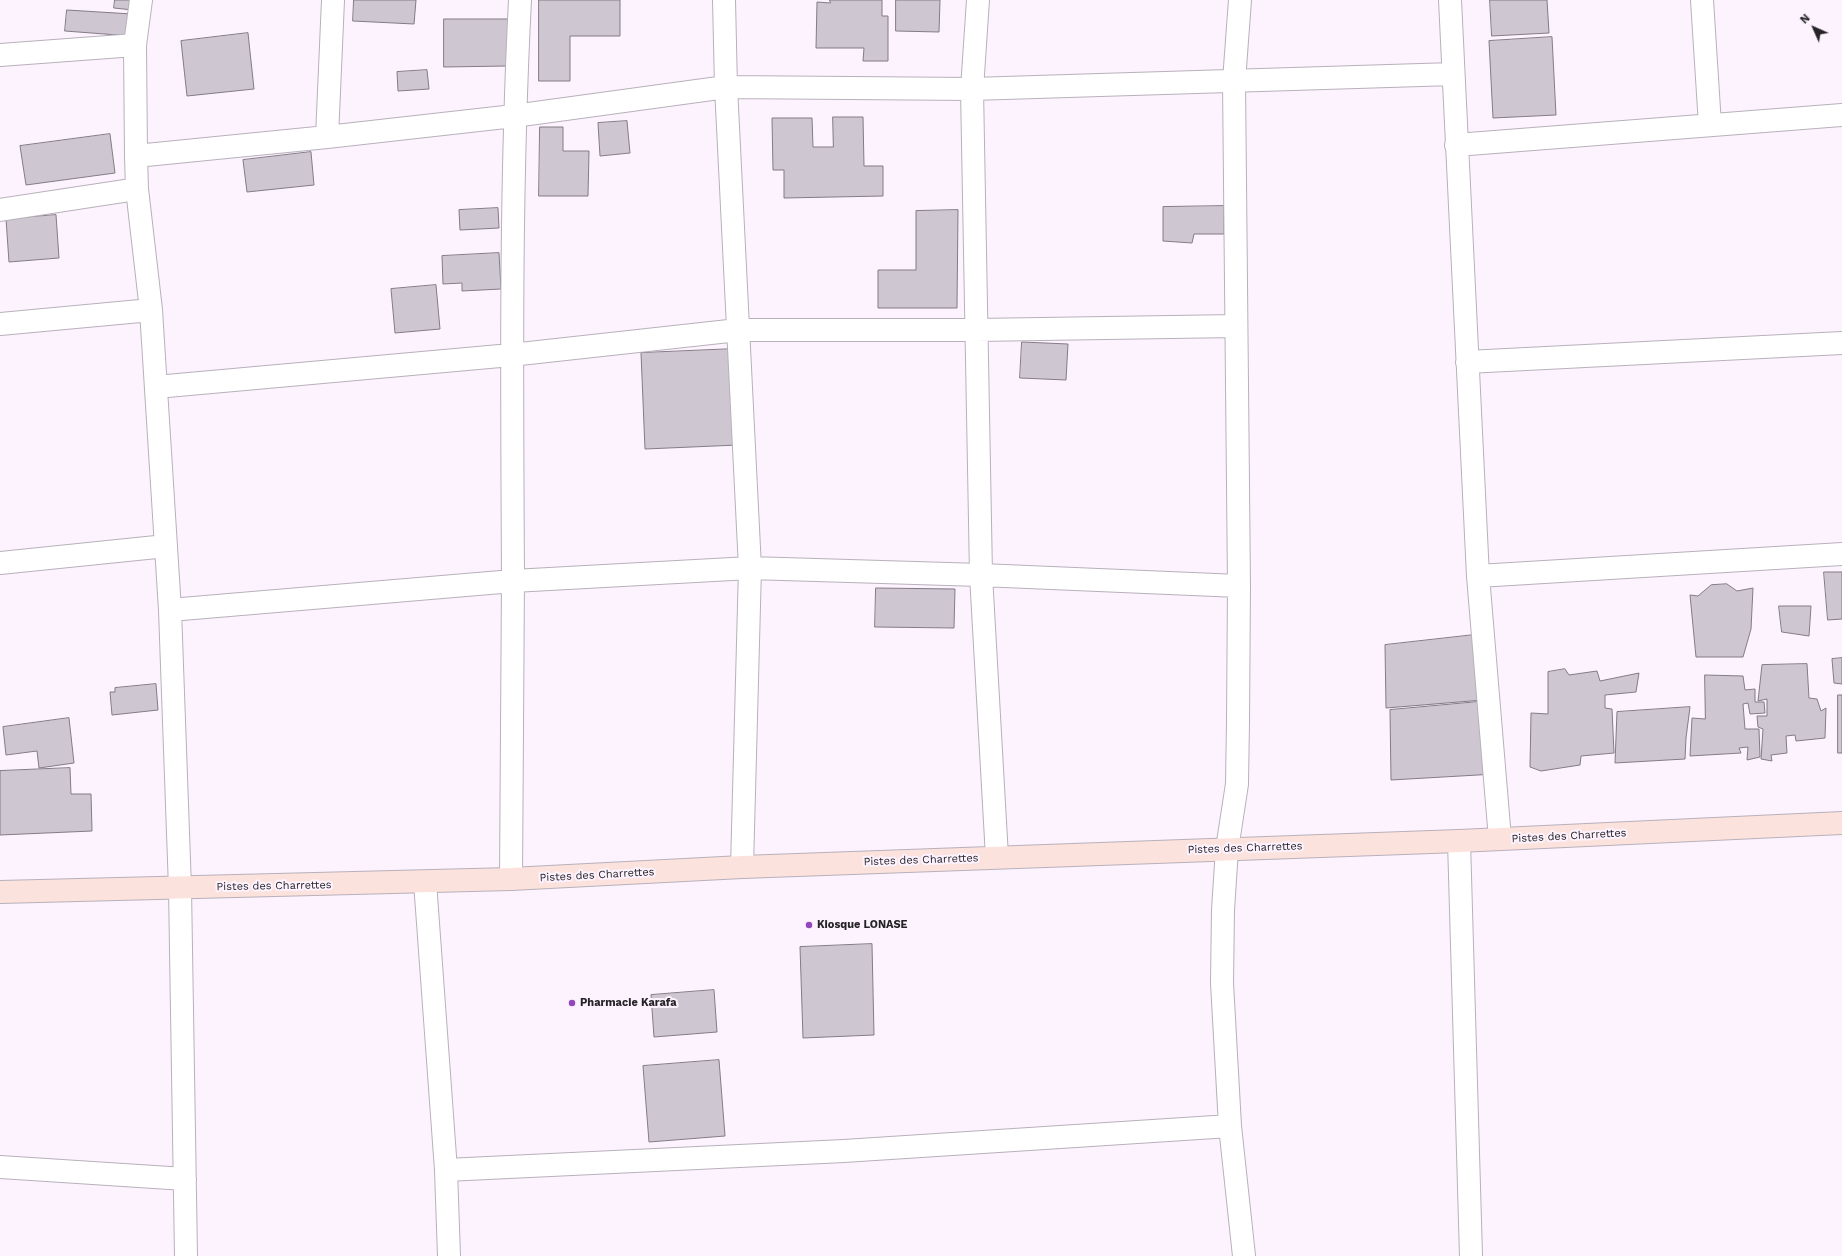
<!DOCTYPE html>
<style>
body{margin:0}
#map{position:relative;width:1842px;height:1256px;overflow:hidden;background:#fcf3fe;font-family:"Work Sans",sans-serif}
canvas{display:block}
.north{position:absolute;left:1794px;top:8px;width:40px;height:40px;-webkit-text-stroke:3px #fcf3fe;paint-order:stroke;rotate:315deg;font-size:11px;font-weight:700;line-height:16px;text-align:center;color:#272428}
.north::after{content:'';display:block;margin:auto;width:14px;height:18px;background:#272428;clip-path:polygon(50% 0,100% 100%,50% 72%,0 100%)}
</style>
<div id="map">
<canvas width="1842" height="1256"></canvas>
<div class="north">N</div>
</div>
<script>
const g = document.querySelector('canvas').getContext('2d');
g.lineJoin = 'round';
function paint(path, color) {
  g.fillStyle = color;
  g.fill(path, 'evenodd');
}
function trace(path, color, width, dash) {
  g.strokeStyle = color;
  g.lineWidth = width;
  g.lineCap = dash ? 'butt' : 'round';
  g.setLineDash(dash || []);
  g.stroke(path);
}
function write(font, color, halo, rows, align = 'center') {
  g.font = font + ' "Work Sans",sans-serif';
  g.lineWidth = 4;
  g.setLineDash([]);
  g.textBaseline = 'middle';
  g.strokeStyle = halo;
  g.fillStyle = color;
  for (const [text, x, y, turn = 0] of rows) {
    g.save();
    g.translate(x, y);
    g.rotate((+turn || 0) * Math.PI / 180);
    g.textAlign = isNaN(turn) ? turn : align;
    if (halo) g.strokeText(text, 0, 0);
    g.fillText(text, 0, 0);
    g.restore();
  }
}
const building = new Path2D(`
 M115 0H134L133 10 114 8Z
 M354 0H416L414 24 353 21Z
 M539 0H620V36H570V81H539Z
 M830 0H882V16H888V61H863L864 48H816L817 2 830 3Z
 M896 0H940L939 32 896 31Z
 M1490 0H1547L1549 33 1492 36Z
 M67 10 132 14 131 36 65 31Z
 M444 19H508L507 66 444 67Z
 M248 33 254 89 187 96 181 41Z
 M1552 37 1556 115 1493 118 1489 41Z
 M427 70 429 89 398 91 397 72Z
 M833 117H863L864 166H883V196L784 198V170H773L772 118H812L813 147H833Z
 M627 121 630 153 600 156 598 123Z
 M540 127H563V151H589L588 196H539Z
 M110 134 115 173 26 185 20 146Z
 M311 152 314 185 247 192 243 160Z
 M1224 206V234H1194L1192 243 1163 241V207Z
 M498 208 499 228 460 230 459 210Z
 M958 210 957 308H878V270H916V211Z
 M56 215 59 258 9 262 6 219Z
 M499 253 501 289 462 291V283L443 284 442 256Z
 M436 285 440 329 395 333 391 289Z
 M1022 342 1068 344 1066 380 1020 378Z
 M734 349 738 445 645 449 641 353Z
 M1824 572H1842V619L1828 620Z
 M1727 584 1737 591 1753 588 1751 629 1743 657H1696L1690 595 1698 596 1711 585Z
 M876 588 955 589 954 628 875 627Z
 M1779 606H1811L1809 636 1782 632Z
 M1483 634V700L1386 708 1385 645Z
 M1842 658V684L1834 683 1832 659Z
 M1807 664 1809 698 1817 699 1821 711 1826 708 1825 738 1796 741 1795 735 1786 736 1787 753 1771 755 1772 761 1761 759 1763 729 1758 727 1757 716H1767V699L1758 701 1762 665Z
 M1565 669 1569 675 1597 671 1600 681 1639 673 1636 692 1605 695V708L1612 709 1614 753 1581 756 1580 765 1541 771 1530 767 1531 713 1548 714V672Z
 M1705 675 1743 676 1745 690 1755 689V702H1764L1765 713 1750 714 1748 703 1743 704 1745 729H1759L1760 757 1747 760 1748 747 1739 748 1741 753 1690 756 1692 718 1705 719Z
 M156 684 158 710 112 715 110 692H115V688Z
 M1838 695H1842V753H1838Z
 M1489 701 1495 774 1391 780 1390 710Z
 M1690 707 1686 738 1685 759 1615 763 1617 712Z
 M69 718 74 763 39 768 37 751 6 755 3 727Z
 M70 768 71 794H91L92 831 0 835V771Z
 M872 944 874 1035 803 1038 800 947Z
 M714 990 717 1032 654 1037 651 995Z
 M719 1060 725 1136 649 1142 643 1066Z`);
const minor = new Path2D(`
 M141 0 135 45 136 156 137 189 151 310 170 610 180 888 186 1256
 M724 0 726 87 750 568 742 867
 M978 0 972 89 981 575 997 857
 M1240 0 1234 81 1239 586 1238 721 1237 784 1227 849 1223 910 1222 983 1230 1126 1244 1256
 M1450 0 1478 576 1500 839
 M1702 0 1710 125
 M0 55 135 45
 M327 137 333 0
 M1456 145 1842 115
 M136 156 327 137 514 116 726 87 972 89 1453 74
 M0 210 137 189
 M0 324 151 310
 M1467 362 1842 343
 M156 387 511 355 738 330H976L1236 326
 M0 563 166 546
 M1478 576 1842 554
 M170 610 513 581 750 568 981 575 1239 586
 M1459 841 1471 1256
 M511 879C511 779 513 679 513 579 512 386 510 193 520 0
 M425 882 446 1170 449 1256
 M0 1167 185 1179
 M446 1170 844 1151 1230 1126`);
const secondary = new Path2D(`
 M0 892 511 879 742 867 1459 841 1842 823`);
const markers = [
 [809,925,4,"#9248ba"],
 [572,1003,4,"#9248ba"]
];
const streetNames = [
 ["Pistes des Charrettes",1569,836,-3],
 ["Pistes des Charrettes",1245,848,-2],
 ["Pistes des Charrettes",921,860,-2],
 ["Pistes des Charrettes",597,875,-3],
 ["Pistes des Charrettes",274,886,-1]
];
const poiNames = [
 ["Kiosque LONASE",817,925],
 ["Pharmacie Karafa",580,1003]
];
paint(building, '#cec6d0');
trace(building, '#837b85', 1);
trace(minor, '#b8b0ba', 24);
trace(secondary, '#b8b0ba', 24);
trace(minor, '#fff', 22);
trace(secondary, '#fce2dd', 22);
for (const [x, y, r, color] of markers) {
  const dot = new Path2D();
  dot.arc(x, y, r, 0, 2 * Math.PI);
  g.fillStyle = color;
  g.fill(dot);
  trace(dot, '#fcf3fe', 1.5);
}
write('11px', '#272428', '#fcf3fe', streetNames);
write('bold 11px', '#272428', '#fcf3fe', poiNames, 'left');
</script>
